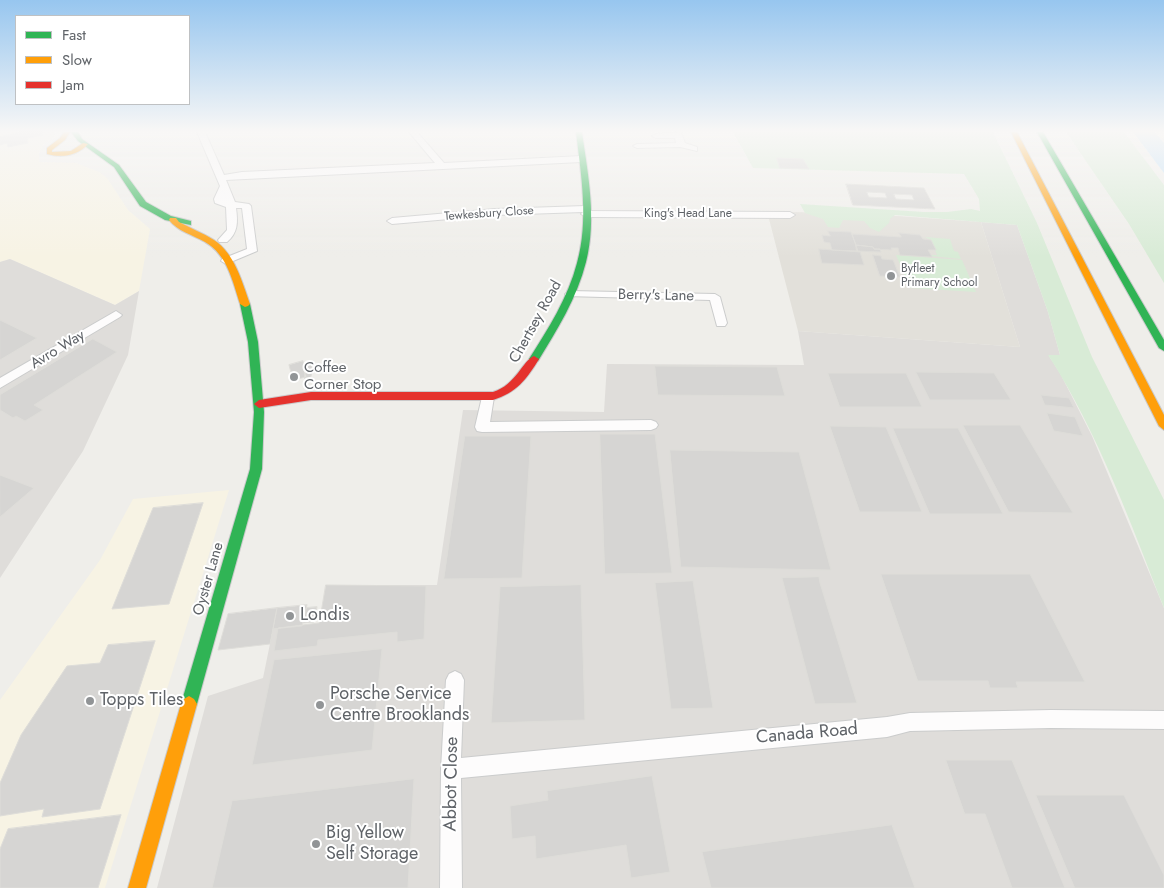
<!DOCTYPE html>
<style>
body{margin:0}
#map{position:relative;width:1164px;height:888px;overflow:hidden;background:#efeeea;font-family:Jost,sans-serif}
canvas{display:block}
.legend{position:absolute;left:15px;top:15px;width:175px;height:90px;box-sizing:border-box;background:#fff;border:1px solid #bfc1c3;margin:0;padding:6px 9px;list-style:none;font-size:15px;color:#5f6368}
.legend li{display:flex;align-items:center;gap:10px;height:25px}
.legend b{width:25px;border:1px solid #bfc1c3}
</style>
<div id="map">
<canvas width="1164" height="888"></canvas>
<ul class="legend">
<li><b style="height:6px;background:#30b455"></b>Fast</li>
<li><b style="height:6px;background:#ff9f0a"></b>Slow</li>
<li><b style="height:6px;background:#e5322d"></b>Jam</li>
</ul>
</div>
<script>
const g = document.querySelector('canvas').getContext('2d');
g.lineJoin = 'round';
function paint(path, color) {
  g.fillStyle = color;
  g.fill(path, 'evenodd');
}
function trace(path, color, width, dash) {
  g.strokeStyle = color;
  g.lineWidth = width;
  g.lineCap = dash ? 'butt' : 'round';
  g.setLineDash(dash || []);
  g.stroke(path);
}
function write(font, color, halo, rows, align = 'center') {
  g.font = font + ' Jost,sans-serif';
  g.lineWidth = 4;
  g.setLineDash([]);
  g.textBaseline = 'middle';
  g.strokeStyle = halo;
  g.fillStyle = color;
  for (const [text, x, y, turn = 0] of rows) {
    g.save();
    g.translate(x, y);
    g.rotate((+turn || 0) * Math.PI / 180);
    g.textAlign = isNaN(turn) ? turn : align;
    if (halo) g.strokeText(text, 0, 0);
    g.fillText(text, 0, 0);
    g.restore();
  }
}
const commercial = new Path2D(`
 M0 132H56L53 138 43 145 39 153V162L76 163 99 172 107 178 128 210 150 229 139 291 115 305 10 259 0 262Z
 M229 490 105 888H0V700L100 560 133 499Z`);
const industrial = new Path2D(`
 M981 222 1017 225 1048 312 1060 355 1049 356 1060 373 1092 436 1164 608V888H157L208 696 263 678 273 629 319 623 326 585H437L463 410 604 412 607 364 804 365 798 331 1020 347Z
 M10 259 115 305 139 291 128 355 83 451 0 578V262Z`);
const education = new Path2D(`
 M789 212 856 213 981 222 1020 347 798 331 769 219H788Z`);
const green = new Path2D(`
 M733 132H993L1037 223 1092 357 1164 500V608C1131 524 1098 432 1048 355H1060L1048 312 1017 225 895 215 890 219 889 223 879 232 870 228 864 221 843 220 839 228 828 227 823 219 805 213 800 204 924 212H947L971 209 980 211 979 199 964 174 753 168Z
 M1066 132H1124L1164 185V283L1129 224Z
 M925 237 950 239 954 251 958 252 961 259 931 256 930 255H937L931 240Z
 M896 255 962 260 976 292 910 288Z`);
const water = new Path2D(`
 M1133 132H1155L1164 143V173Z`);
const building = new Path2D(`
 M19 132H42L43 135 27 138 28 143 8 147 7 143 0 145V137Z
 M777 158 803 159 809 169 780 168Z
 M846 184 924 188 935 209 853 205ZM867 192 885 193 887 198 869 197ZM894 194 912 195 914 200 896 199Z
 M828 231 851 232 858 251 832 250 830 243 824 242 822 235 830 236Z
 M899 233 920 235 923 239 931 240 936 250H928L932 257 900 255 898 248H891L892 250 874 249 873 247 856 245 852 234 901 237Z
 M856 245 873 247 874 249H880L881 252 857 251Z
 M819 249 860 252 864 265 822 263Z
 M873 255 881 256 882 259 893 260 900 277 880 276Z
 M0 320 37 338 0 360Z
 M93 339 117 352 34 405 43 410 25 421 16 416 13 418 0 410V395Z
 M303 361 306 377 293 380 289 365Z
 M311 365 313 370 310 379 305 382 304 367Z
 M655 366 777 367 785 396 658 395Z
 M916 372 994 373 1011 400H930Z
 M828 373H906L922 407H840Z
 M1041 395 1069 398 1074 408 1045 405Z
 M1047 413 1075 417 1083 436 1054 431Z
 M963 425H1020L1073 513 1009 512Z
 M830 426 886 427 922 512H860Z
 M893 428H958L1003 514H930Z
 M600 434H655L672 573 605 574Z
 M465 436H531L522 578 444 579Z
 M670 450 799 452 831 570 681 567Z
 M0 475 34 488 0 517Z
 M203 503 169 604 112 609 153 508Z
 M881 574H1030L1085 682H1016L1018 688H990L988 681H918Z
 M819 577 820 583 857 703 815 704 782 578Z
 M693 581 713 708 671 709 655 583Z
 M326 585 426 586 424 639 397 642V632L318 640 317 646 274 651 278 628 319 623Z
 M581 585 585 720 491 723 500 587Z
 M307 605 302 626 273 629 277 608Z
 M317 607 314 622 303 623 306 608Z
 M277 608 270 644 218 650 228 614Z
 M155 641 100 809 42 817 44 809 0 816V783L21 735 67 666 100 663 108 645Z
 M382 649 372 750 252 765 274 660Z
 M946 760H1012L1065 888H1012L985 814H965Z
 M652 776 670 872 631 878 626 845 536 859 535 836 512 839 510 806 548 800 547 791Z
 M414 779 408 888H212L232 801Z
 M1036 795H1124L1164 875V888H1075Z
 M121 815 98 888H0V849L8 829Z
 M892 825 915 888H711L702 852Z`);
const street = new Path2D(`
 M197 132H205L224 175 242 172 435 163 409 132H417L444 163 581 156 585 159 581 162 226 180 235 202 249 204 251 206 257 251 226 264 221 261 222 259 247 249 242 208H236C238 222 238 233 227 242H219L218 240 227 230 226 207 215 203 214 199 220 186Z
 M681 132 685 143 697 147V151L680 147 637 148 633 146 637 144 676 143 675 138H656L652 136 656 134Z
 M585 206 590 209 587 211 790 212 795 215 790 218 586 217 581 214 583 212 495 215 392 224 387 221 392 218 495 209Z
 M570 291 715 294 720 297 727 323 725 326H717L710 300 566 296 565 294Z
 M116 311 122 315 120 317 0 388V378Z
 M488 392 493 394 494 397 490 422 651 420 656 422 658 425 656 428 651 430 482 432 477 431 475 427 482 397 483 394Z
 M455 671 461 674 464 680 461 758 887 717 910 713 1051 710 1164 711V729L1051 728 910 731 887 737 461 778 462 888H440L441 769 446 680 449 674Z`);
const fast = new Path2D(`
 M71 132H78L82 139 119 165 146 202 171 216 191 221V225L165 220 140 206 114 167 78 141Z
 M576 132H582C588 175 597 219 586 262 577 298 557 330 538 361L534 362 529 359C548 329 568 298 577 263 589 220 581 175 576 132Z
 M1037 132H1043L1164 340V351L1159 348Z
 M245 301 250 304 258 342 264 412 262 469 197 704 194 709 189 712 184 709 181 704 250 469 254 412 248 342 240 304Z`);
const slow = new Path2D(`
 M64 132H70L65 140 52 150V152L71 151 83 143 88 144C77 156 62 158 47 154V148L60 138Z
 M1011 132H1017L1164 415V430L1159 426Z
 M170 218H176L179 222C190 228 203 233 214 240 235 254 242 282 250 304L248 306 245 307 240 304C233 282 227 254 205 242 193 235 177 231 169 220Z
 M189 696 194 699 197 704 146 888H128L181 704 184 699Z`);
const jam = new Path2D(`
 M534 356 539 359C527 379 516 393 493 400H311L259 408 254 404 259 400 311 392H493C516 385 523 360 534 356Z`);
const markers = [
 [891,276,5,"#919496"],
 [294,377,5,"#919496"],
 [290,616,5,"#919496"],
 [90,701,5,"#919496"],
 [320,705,5,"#919496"],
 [316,844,5,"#919496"]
];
const farStreetnames = [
 ["Tewkesbury Close",489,214,-4],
 ["King's Head Lane",688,214]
];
const farPoinames = [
 ["Byfleet",901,269],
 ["Primary School",901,283]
];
const streetNames = [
 ["Berry's Lane",656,296,1],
 ["Chertsey Road",536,322,-61],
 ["Avro Way",58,350,-31],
 ["Oyster Lane",209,579,-74]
];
const poiNames = [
 ["Coffee",304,368],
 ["Corner Stop",304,385]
];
const nearPoinames = [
 ["Londis",300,616],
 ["Porsche Service",330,695],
 ["Centre Brooklands",330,716],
 ["Topps Tiles",100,701],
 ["Big Yellow",326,834],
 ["Self Storage",326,855]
];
const nearStreetnames = [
 ["Canada Road",807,734,-5],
 ["Abbot Close",452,784,-89]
];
paint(commercial, '#f7f3e4');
paint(industrial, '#dfddda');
paint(education, '#e2e0da');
paint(green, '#d8ebd6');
paint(water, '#bfe0f9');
paint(building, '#d6d5d3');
trace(building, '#deddd9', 1);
trace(street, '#cbcccc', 2);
trace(fast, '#cacacb', 2);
trace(slow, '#cacacb', 2);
trace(jam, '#cacacb', 2);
paint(street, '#fdfcfc');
paint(fast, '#30b455');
paint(slow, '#ff9f0a');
paint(jam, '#e5322d');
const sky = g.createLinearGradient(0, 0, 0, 257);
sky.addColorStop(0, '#97c6ef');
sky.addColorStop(0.51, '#f8f7f6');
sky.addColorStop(1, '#f8f7f600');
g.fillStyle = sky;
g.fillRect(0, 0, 1164, 257);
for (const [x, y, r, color] of markers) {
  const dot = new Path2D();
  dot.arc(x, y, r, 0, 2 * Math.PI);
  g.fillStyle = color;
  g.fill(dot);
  trace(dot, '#fff', 2);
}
write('12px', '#5f6368', '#fff', farStreetnames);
write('12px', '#5f6368', '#fff', farPoinames, 'left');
write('15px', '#5f6368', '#fff', streetNames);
write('15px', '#5f6368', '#fff', poiNames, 'left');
write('18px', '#5f6368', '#fff', nearPoinames, 'left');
write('18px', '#5f6368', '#fff', nearStreetnames);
</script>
